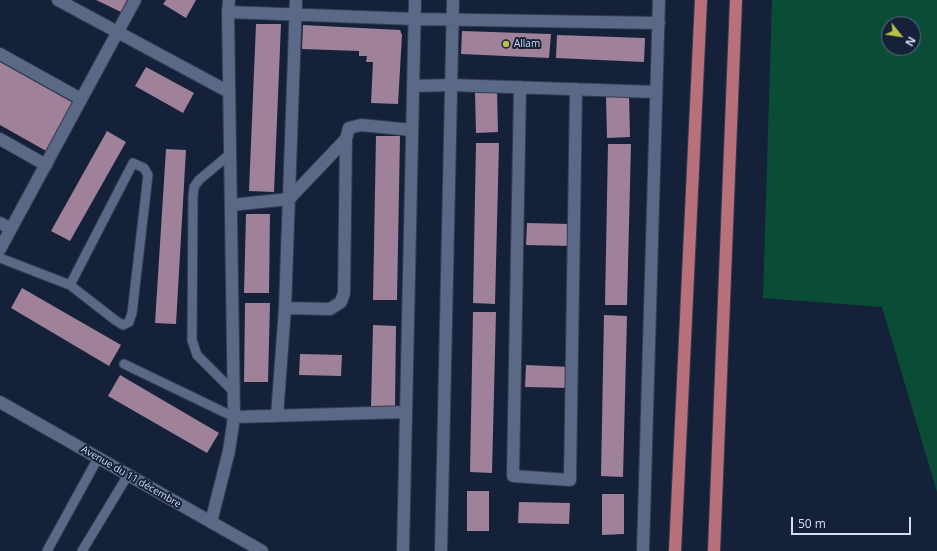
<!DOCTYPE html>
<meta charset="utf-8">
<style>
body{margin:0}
#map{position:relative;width:937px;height:551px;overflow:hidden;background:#142139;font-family:"Open Sans",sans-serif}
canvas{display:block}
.north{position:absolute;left:881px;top:16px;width:40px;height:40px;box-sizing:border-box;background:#142139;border:1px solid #616d82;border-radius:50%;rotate:120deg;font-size:11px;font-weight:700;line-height:16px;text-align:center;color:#d5deef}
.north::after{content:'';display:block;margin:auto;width:14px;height:18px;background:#bac046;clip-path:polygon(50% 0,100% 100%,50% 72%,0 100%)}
.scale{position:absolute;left:791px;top:517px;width:120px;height:18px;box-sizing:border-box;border:2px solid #d5deef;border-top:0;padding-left:5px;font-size:12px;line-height:14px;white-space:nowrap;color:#d5deef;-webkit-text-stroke:3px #142139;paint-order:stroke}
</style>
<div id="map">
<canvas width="937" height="551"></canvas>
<div class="north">N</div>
<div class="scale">50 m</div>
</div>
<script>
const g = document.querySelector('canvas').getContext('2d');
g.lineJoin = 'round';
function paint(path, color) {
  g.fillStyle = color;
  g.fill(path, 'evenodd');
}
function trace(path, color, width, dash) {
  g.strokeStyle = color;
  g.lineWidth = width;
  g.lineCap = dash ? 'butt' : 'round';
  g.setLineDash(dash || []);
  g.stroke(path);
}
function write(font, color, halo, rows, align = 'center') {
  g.font = font + ' "Open Sans",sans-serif';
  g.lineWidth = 4;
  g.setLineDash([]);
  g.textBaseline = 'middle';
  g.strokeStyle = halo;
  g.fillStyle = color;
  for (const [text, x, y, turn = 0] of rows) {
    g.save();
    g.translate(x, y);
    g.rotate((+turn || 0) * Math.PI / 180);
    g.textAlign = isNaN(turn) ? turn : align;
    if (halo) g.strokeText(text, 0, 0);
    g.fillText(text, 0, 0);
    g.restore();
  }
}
const green = new Path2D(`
 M772 0H937V492L882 307 763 298ZM889 24H913V48H889Z`);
const building = new Path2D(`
 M96 0H127L121 12Z
 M166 0H196L186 18 163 4Z
 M256 24H281L274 192 249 191Z
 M303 25 400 30 402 35 398 104 371 103 373 62H366L367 56H359V51L302 49Z
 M462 31 551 34 549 58 461 54Z
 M557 35 645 38 644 62 556 58Z
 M0 62 75 104 48 152 0 125Z
 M146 67 194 93 183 113 135 86Z
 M497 90 498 132 476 133 475 91Z
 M629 95 630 137 607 138 606 96Z
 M107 131 126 142 70 241 51 231Z
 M376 136H400L397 300H373Z
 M476 143H499L495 304 473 303Z
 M608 144H631L627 305H605Z
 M166 149 186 150 176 324 155 323Z
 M246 214H270L269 293H244Z
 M527 223 571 224 570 246 526 245Z
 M22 288 121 345 109 366 11 308Z
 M245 303H270L268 382H244Z
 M473 312H496L492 473 470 472Z
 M604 315 627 316 623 477 601 476Z
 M373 325 396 326 395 408H371Z
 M300 354 342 355 341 376 299 375Z
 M526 365 570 367 569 388 525 387Z
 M120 375 219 433 207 453 108 396Z
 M467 491H489V531H467Z
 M602 494H624V534L602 535Z
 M519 502 570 503 569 524 518 523Z`);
const service = new Path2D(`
 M230 154 199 180 194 187 193 197 192 340 197 355 233 391
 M0 258 70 285 133 163 144 168 148 175 132 313 129 322 123 325 115 320 70 285
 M124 364 234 417
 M47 551 98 458
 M82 551 128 475`);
const minor = new Path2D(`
 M58 0 229 92
 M228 12 415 19 659 23
 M0 54 81 99
 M413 86 451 85 656 92
 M520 87 513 476 570 480 576 89
 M0 139 46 165
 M231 205 289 199 346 139
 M0 223 11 229
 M0 249 135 0
 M285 308 330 309 341 302 344 293 346 139 349 128 361 125 412 130
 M277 416 285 308 296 0
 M234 417 406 412
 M211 522 229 451 234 417 228 12 229 0
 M403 551 415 0
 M441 551 453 0
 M643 551 659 0`);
const tertiary = new Path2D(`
 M0 402 262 551`);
const trunk = new Path2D(`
 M675 551 701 0
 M714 551 736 0`);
const markers = [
 [506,44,4,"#bac046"]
];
const poiNames = [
 ["Allam",514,44]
];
const streetNames = [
 ["Avenue du 11 décembre",131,477,30]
];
paint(green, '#0a4d36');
paint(building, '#9f8199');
trace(service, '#353c51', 11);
trace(minor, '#353c51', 14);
trace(tertiary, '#353c51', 14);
trace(trunk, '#353c51', 14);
trace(service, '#596986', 9);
trace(minor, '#596986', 12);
trace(tertiary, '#596986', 12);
trace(trunk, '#b8707a', 12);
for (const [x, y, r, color] of markers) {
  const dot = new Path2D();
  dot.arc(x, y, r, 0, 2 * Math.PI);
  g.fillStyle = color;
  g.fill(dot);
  trace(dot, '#142139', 1.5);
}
write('10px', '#d5deef', '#142139', poiNames, 'left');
write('10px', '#d5deef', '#142139', streetNames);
</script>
